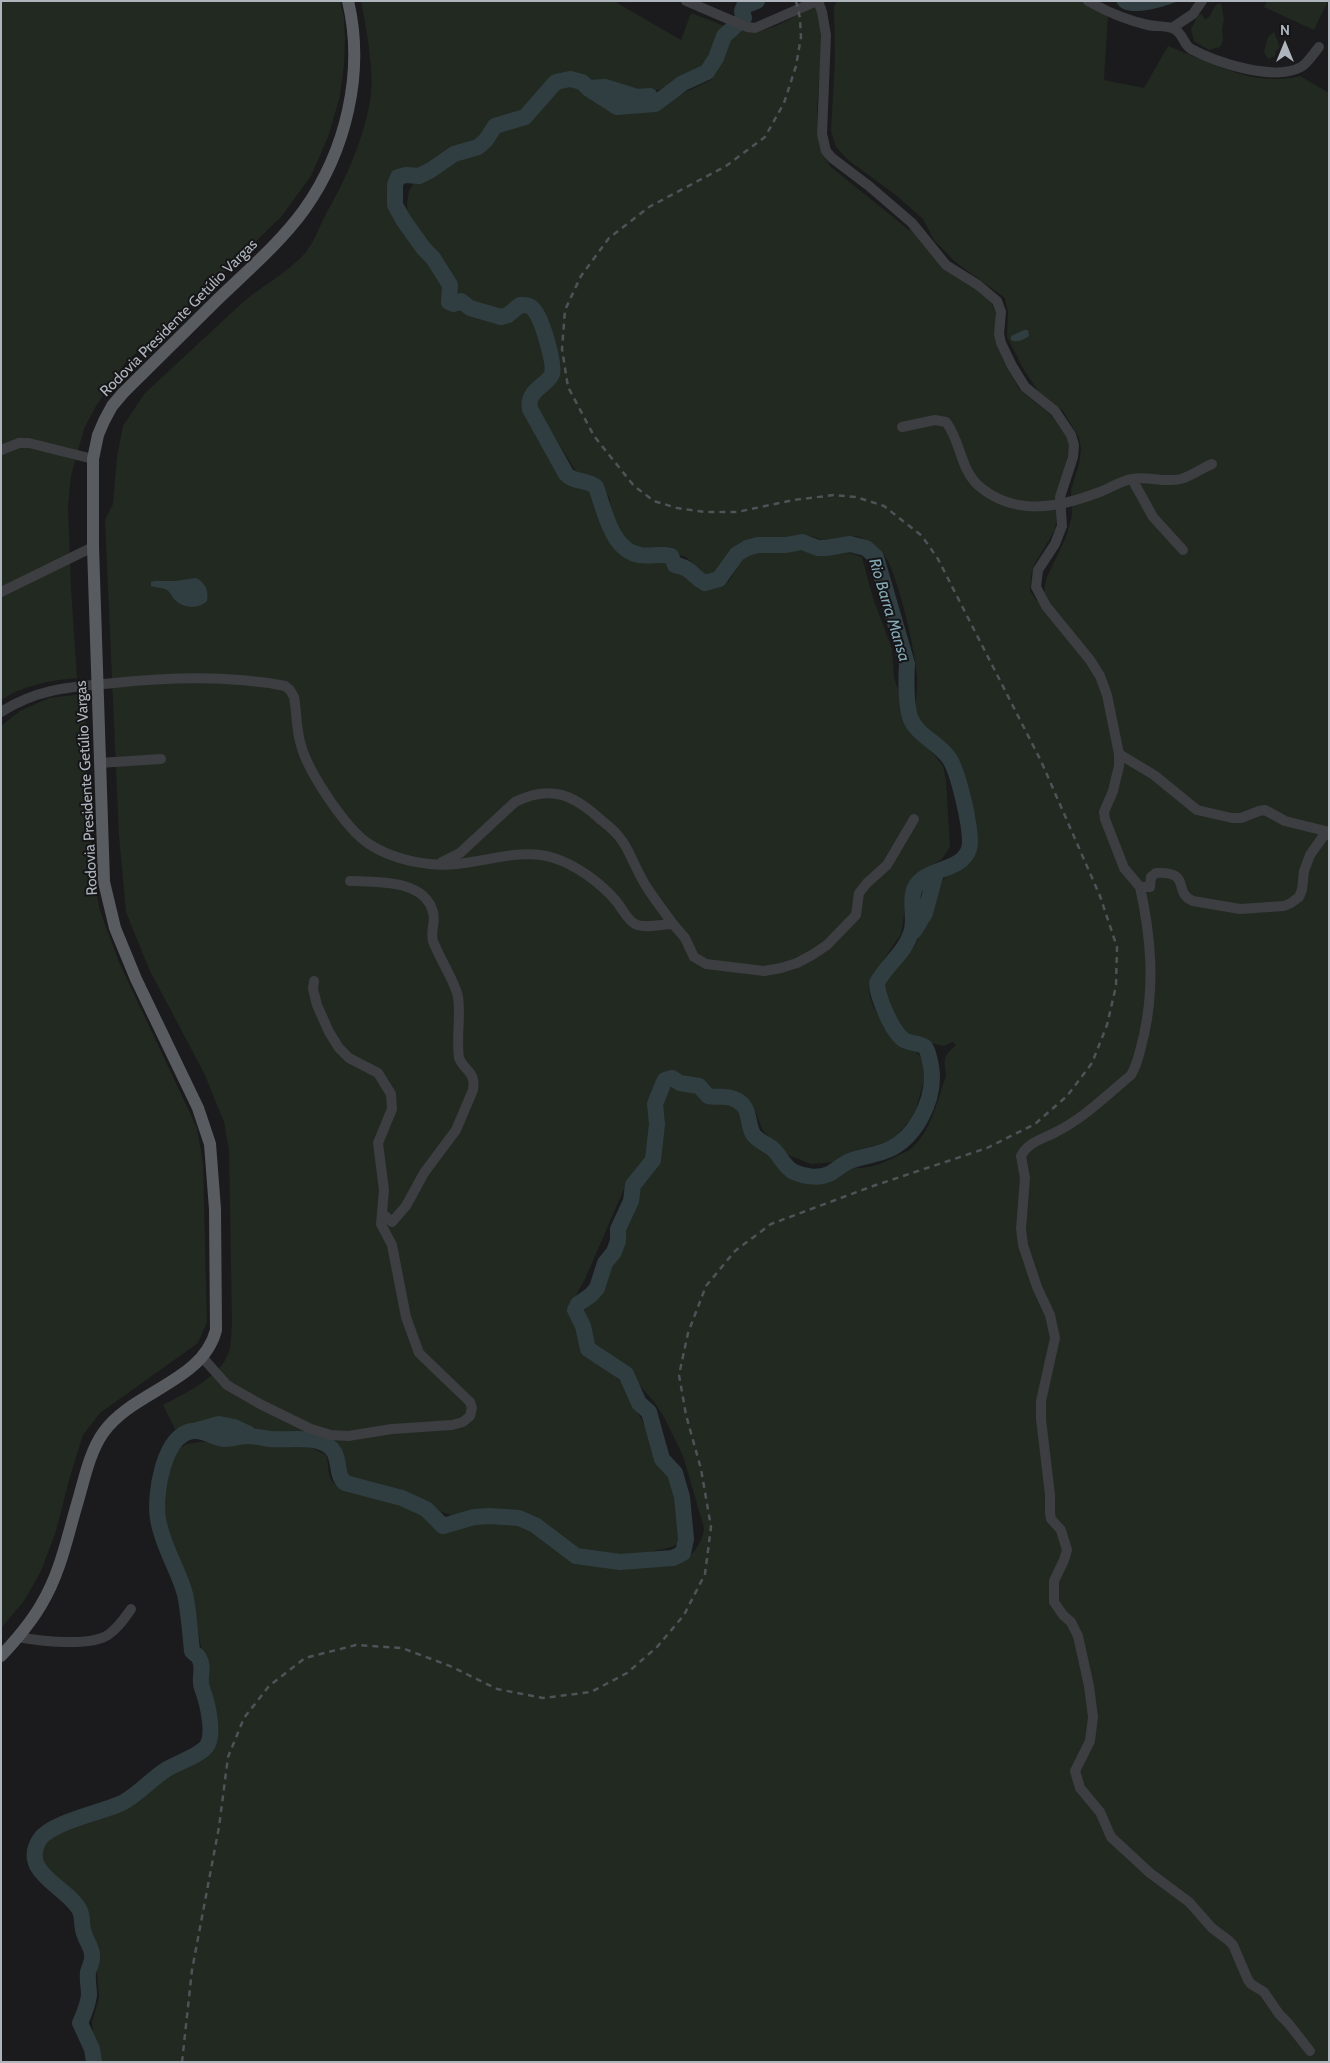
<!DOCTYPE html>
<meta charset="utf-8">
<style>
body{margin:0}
#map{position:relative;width:1330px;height:2063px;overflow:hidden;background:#1b1b1d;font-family:Cabin,sans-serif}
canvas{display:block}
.frame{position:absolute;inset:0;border:2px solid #aeb5bd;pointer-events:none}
.north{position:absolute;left:1260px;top:20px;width:50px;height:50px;-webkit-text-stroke:4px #161618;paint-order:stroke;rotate:0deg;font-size:14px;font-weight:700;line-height:20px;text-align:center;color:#aeb5bd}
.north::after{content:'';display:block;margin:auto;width:18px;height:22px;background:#aeb5bd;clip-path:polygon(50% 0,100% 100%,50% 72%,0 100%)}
</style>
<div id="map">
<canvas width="1330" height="2063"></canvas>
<div class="frame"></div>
<div class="north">N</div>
</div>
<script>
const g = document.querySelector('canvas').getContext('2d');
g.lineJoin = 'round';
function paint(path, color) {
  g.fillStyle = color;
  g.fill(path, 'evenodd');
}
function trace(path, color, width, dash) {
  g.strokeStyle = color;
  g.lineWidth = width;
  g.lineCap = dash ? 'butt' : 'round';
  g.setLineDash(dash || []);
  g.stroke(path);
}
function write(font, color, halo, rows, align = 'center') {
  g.font = font + ' Cabin,sans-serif';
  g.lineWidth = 4;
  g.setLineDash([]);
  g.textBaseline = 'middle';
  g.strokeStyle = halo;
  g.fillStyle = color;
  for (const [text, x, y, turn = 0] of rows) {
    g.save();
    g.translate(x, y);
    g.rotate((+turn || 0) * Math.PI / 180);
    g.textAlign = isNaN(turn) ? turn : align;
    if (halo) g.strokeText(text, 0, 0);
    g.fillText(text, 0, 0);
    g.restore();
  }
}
const green = new Path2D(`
 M1 1H340L344 18 345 39 344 65 340 96 328 137 311 176 281 217 198 297 125 363 96 406 84 429 71 476 68 506 71 588 77 678C51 680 24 685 1 700Z
 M361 1H614L681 40 691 13 725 26 706 66 680 79 665 89 640 92 612 83H591L572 76 559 77 552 79 524 112 493 123 476 141 451 148 432 163 424 167 396 174C391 177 391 182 390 188 387 217 409 235 426 255 433 263 438 274 443 282 448 290 442 298 446 305L461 306 468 311 500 321 512 317 524 309 530 310C540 321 546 353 547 368 540 381 528 389 526 404 524 417 555 464 563 476L568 480 592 488 602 522 611 542 617 549 625 554 642 560 666 562 672 567 681 570 698 588 705 589 723 585 729 581 743 557 754 552 797 550 826 555 850 553 862 557 873 598 892 649 894 678 899 692 901 713 911 729 935 756 943 766 946 780 950 847 942 859 913 877 907 897 901 934 871 978 869 987 870 997 874 1008 894 1040 916 1052 922 1058 925 1064 924 1080 916 1109 911 1119 892 1141 857 1150 835 1162 811 1164 788 1155 763 1131 755 1111 741 1098 712 1090 697 1079 673 1073 663 1075 658 1078 649 1106V1138L646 1157 624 1189 585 1279 572 1303 571 1310 583 1351 606 1367 621 1382 644 1424 653 1446 657 1464 669 1478 676 1506 679 1530 677 1544 672 1547 631 1556 588 1552 575 1549 544 1524 521 1515 489 1511 451 1515 444 1513 407 1495 357 1482 350 1477 337 1446C312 1433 300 1437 273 1433 260 1431 249 1425 236 1422 215 1416 195 1423 176 1431L163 1405C182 1395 219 1377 227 1356 232 1346 231 1333 232 1321L229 1150 224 1122 204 1073 149 969 126 912 119 836 105 520 113 504 117 457 123 426 145 393 241 304C262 285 287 274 306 252 315 240 320 225 327 212 347 177 365 136 371 95 374 70 366 27 361 1Z
 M1082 1 1108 16 1104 80 1144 88 1168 46C1210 62 1254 88 1300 76L1329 93V2062H101L93 2034 92 2022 99 1998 95 1948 81 1906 65 1885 45 1870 39 1859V1853L44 1842 49 1836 68 1828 110 1814 135 1802 167 1778 206 1753 211 1744 213 1713 193 1602 185 1572 165 1531 163 1522V1498L169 1464 178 1449 187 1444 199 1442 254 1441 278 1445H306L326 1455C330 1464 326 1476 334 1483 352 1497 375 1494 396 1500 402 1502 417 1509 423 1512 434 1516 435 1532 449 1532 457 1532 464 1523 473 1521 488 1518 507 1520 521 1523 539 1527 559 1553 577 1562 597 1570 663 1569 682 1561 694 1556 703 1540 704 1528L683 1456 665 1419 655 1403 636 1381 617 1363 593 1347 590 1342 584 1314 585 1308 600 1290 605 1280 608 1265 617 1255 620 1248 625 1222 636 1191 647 1174 658 1163 661 1124 657 1108 666 1086 673 1083 681 1088 693 1087 704 1098 712 1103 729 1102 735 1104 744 1114 750 1136 774 1153 784 1170 792 1176 813 1181 830 1180 839 1177 847 1168C866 1169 878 1166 895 1157 900 1154 907 1152 912 1148 931 1130 937 1102 945 1079 947 1074 945 1072 945 1067 943 1056 949 1051 956 1045L953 1042 944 1046 911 1039 906 1035 895 1023 880 987 887 973 915 946 942 881C948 874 956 872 964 867 977 860 978 840 977 827 977 813 958 763 950 753 940 741 920 735 917 718 914 705 918 690 917 676 916 653 897 570 883 553 878 547 869 542 862 538 849 532 842 541 829 541 822 541 815 536 807 536 801 535 795 538 789 538 770 540 759 536 741 546 726 555 725 574 705 575L686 557 667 551 641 549 625 542 611 519 610 499 605 491 592 478 579 474 575 470 537 408C531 388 554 387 558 370 562 350 550 327 542 310 532 297 514 300 505 312H501L457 297 449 273 408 219 407 203 409 191 413 184 420 178 437 170 449 160 464 153 482 148 500 133 522 123 537 111 561 85 576 84 585 93 614 111 653 110 664 106 675 97 711 80 715 74 729 37 737 29C770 37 788 18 817 5 819 19 822 33 822 47 821 83 807 137 831 167L909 230 912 229 967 282 990 299 996 314 997 343 1001 355 1019 389 1051 415 1068 439 1070 447 1064 471 1055 530 1034 565 1031 576 1030 591 1037 601 1044 592 1046 579 1066 537 1072 515 1071 490 1079 464 1081 449 1079 438 1063 411 1039 392 1025 372 1007 337 1008 312 1005 298 954 261 934 240 923 219 897 196 848 160 836 147 831 131 835 58 834 7 837 1Z
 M1267 1H1328L1314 30 1264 7Z
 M1221 3 1224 19 1222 29 1223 41 1220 47 1209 50 1194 41 1191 29 1198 15 1201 14 1205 19 1208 18C1213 13 1213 4 1221 3Z
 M1274 32 1280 47 1276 51 1275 56 1268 59 1264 52 1268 37Z
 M82 694 88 742 89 804 93 875 100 911 119 962 197 1128 203 1163 207 1322 198 1343 100 1413 83 1435 69 1480 56 1531 41 1571 24 1601 1 1628V726L20 711 49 698Z`);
const water = new Path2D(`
 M1116 1H1179C1165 6 1123 21 1116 1Z
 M1024 330H1028L1029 336C1023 340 1017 343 1011 340V336Z
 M196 578C205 582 209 591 207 601 198 610 182 608 174 599 171 595 170 592 167 590 162 587 156 588 151 586V582L154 581H175Z`);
const river = new Path2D(`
 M588 88 605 87 637 97 650 96
 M914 931 925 913 936 873
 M194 1431 219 1424 234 1427 249 1434
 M94 2062 92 2049 80 2023C84 2014 88 2005 89 1995 89 1987 87 1979 88 1972 90 1965 93 1962 92 1954 91 1945 84 1938 83 1929 81 1923 83 1917 80 1911 69 1887 18 1873 40 1839 52 1822 103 1812 122 1803 139 1794 151 1779 167 1769 179 1762 194 1758 204 1749 217 1739 207 1701 202 1688 198 1678 205 1668 199 1658 198 1655 194 1654 192 1651 190 1632 189 1613 185 1594 178 1569 162 1545 158 1519 154 1495 163 1436 192 1431 204 1429 214 1439 225 1439 233 1439 240 1436 248 1436 256 1436 262 1438 270 1439 288 1441 318 1434 332 1449 341 1459 335 1474 345 1483L402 1498 426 1509 443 1526 474 1517 490 1516 519 1518 535 1525 576 1556 620 1562 673 1558 683 1553 686 1539 682 1497 675 1473 662 1459 649 1412 639 1403 626 1374 588 1349 583 1326 575 1310 578 1304 591 1295 597 1288 605 1263 614 1252 618 1241V1229L631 1201 633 1185 653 1160 657 1124 655 1104 663 1084 665 1080 672 1078 680 1083 699 1086 708 1096C716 1098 726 1095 734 1099 752 1106 746 1122 753 1134 757 1141 768 1144 774 1150 781 1157 784 1167 794 1172 805 1177 820 1179 831 1173 838 1169 842 1164 850 1161 863 1156 877 1155 890 1149 915 1137 932 1104 932 1077 932 1070 929 1052 925 1047 922 1044 909 1043 904 1040 892 1032 877 996 877 983 886 965 905 953 911 933 917 917 906 895 919 882 932 868 962 870 969 849 974 835 958 771 949 758 939 743 916 735 910 717 906 705 906 677 907 664L876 557 866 548 850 544 826 548H818L802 542 786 545H758L747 548 737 554 719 579 705 583C691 576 693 568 675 565L671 556C660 553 650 557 640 555 611 551 604 508 596 487 587 479 574 483 566 474L530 409C526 390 548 385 552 374 555 363 542 319 534 310 531 305 526 305 520 305L508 315 501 317 470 308 461 301 454 304 449 302 450 285 433 258 424 249 404 221 395 205V185L398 177 406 175 419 176 431 170 454 154 478 147 486 140 495 126 525 117 553 85 556 82 570 79 582 82 589 89 617 107 655 104 683 83 707 72 716 58 724 36 744 18 742 11 744 6 757 1`);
const minor = new Path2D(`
 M686 1 747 27 755 28 817 1
 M818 1 822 12 826 35 822 134 826 151 832 158 869 186 912 223 946 265 978 285 997 301 1001 312 999 334 1001 343 1012 366 1025 387 1055 411 1071 435 1074 445 1073 457 1060 497 1062 526 1055 544 1038 570 1036 587 1046 606 1090 660 1100 676 1107 695 1119 754V766L1113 791 1104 812 1105 819 1124 868 1140 887H1150L1151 877 1156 873C1193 871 1172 893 1193 901L1240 909 1284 906 1291 903 1299 897 1302 890 1304 871 1310 855 1322 838 1329 832
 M1088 1C1107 12 1126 20 1148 25 1156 27 1166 25 1174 29 1183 33 1183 44 1191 49 1215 62 1274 82 1301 67 1308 63 1313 54 1319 47
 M1172 28 1193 14 1202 1
 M902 427 935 420 946 422C961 441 960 470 979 486 1014 516 1057 508 1097 493 1109 489 1120 481 1132 479 1148 476 1165 483 1181 479 1192 476 1202 468 1212 464
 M1 450 19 443H29L93 459
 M1132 479 1153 517 1183 550
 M1 592 93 547
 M1 712C38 688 72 687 114 683 171 677 229 675 285 686L290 690 294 697C297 713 296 730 301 745 308 772 346 829 369 844 393 860 429 867 457 864 488 861 523 848 554 858 576 865 601 883 616 901 622 908 627 920 635 924 645 929 662 924 673 924L685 938 694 957 706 964 764 971 781 968 797 963 812 955 827 945 856 915 859 893 867 883 887 865 914 819
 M1119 754 1154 775 1197 810 1232 818H1241L1259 811 1265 810 1285 821 1329 832
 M99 763 161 759
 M442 862 460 853 515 802C551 784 574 795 601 820 609 826 617 833 623 842 632 856 637 872 646 886 654 899 664 911 673 924
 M350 881C377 882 424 879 433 912 436 922 430 931 433 941 439 958 455 981 458 997 461 1017 456 1038 459 1058 465 1072 476 1071 473 1090L456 1130 424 1173 406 1206 392 1222 382 1213
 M1140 887C1151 937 1155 985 1144 1035 1140 1049 1139 1062 1131 1075 1107 1095 1084 1118 1056 1132 1043 1139 1028 1142 1021 1156L1025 1178 1021 1229 1023 1245 1037 1287 1050 1315 1055 1338 1041 1401V1419L1050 1495V1513L1051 1519 1061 1530 1067 1550 1064 1560 1054 1581V1602L1063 1615 1071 1622 1078 1636 1089 1686 1093 1717 1090 1741 1075 1771 1080 1788 1100 1812 1111 1837 1150 1873 1189 1902 1212 1928 1228 1940 1233 1945 1248 1980 1251 1984 1264 1992 1279 2014 1288 2023 1310 2051
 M202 1357 227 1385 260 1404 311 1429 331 1435 348 1436 392 1429 452 1425 463 1422 470 1416 472 1408 470 1402 419 1353 406 1317 392 1245 381 1224 384 1190 378 1143 392 1109 391 1094 378 1073 349 1058 339 1048 329 1032 317 1005 313 989 314 981
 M18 1637C40 1641 89 1647 108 1635 118 1628 124 1619 131 1609`);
const major = new Path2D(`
 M1 1656C16 1640 30 1624 41 1605 60 1574 67 1538 77 1504 84 1481 89 1453 103 1433 132 1391 203 1382 216 1330L215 1209 210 1144 198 1108 136 979 115 928 104 882 93 547V459L98 435 104 421 112 406 123 393C154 362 186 331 217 300 247 271 280 243 304 210 346 151 365 72 348 1`);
const rail = new Path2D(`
 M182 2062 192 1970 219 1827 228 1757 244 1718 269 1686 305 1658 356 1645 402 1648 450 1666 497 1689 543 1698 591 1692 627 1673 657 1647 684 1615 705 1574 711 1527 701 1469 686 1415 679 1375 688 1333 706 1286 735 1251 771 1224 873 1186 987 1148 1035 1124 1067 1096 1092 1063 1107 1025 1116 986 1117 947 1100 896 1041 761 938 559 922 536 884 506 856 497 834 495 794 500 737 512H705L677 508 654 501 634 486 594 436 568 387 562 349 565 310 581 276 609 238 649 207 726 166 765 137 784 103 796 66 801 37 800 18 796 1`);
const streetNames = [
 ["Rodovia Presidente Getúlio Vargas",179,318,-45],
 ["Rodovia Presidente Getúlio Vargas",87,788,-93]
];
const waterNames = [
 ["Rio Barra Mansa",889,610,73]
];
paint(green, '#212920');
paint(water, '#303e42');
trace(river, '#303e42', 16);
trace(minor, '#3c3e42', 10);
trace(major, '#585c61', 12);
trace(rail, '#4f5357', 2.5, [6, 5]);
write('15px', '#aeb5bd', '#161618', streetNames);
write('italic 16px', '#85aab7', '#161618', waterNames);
</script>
